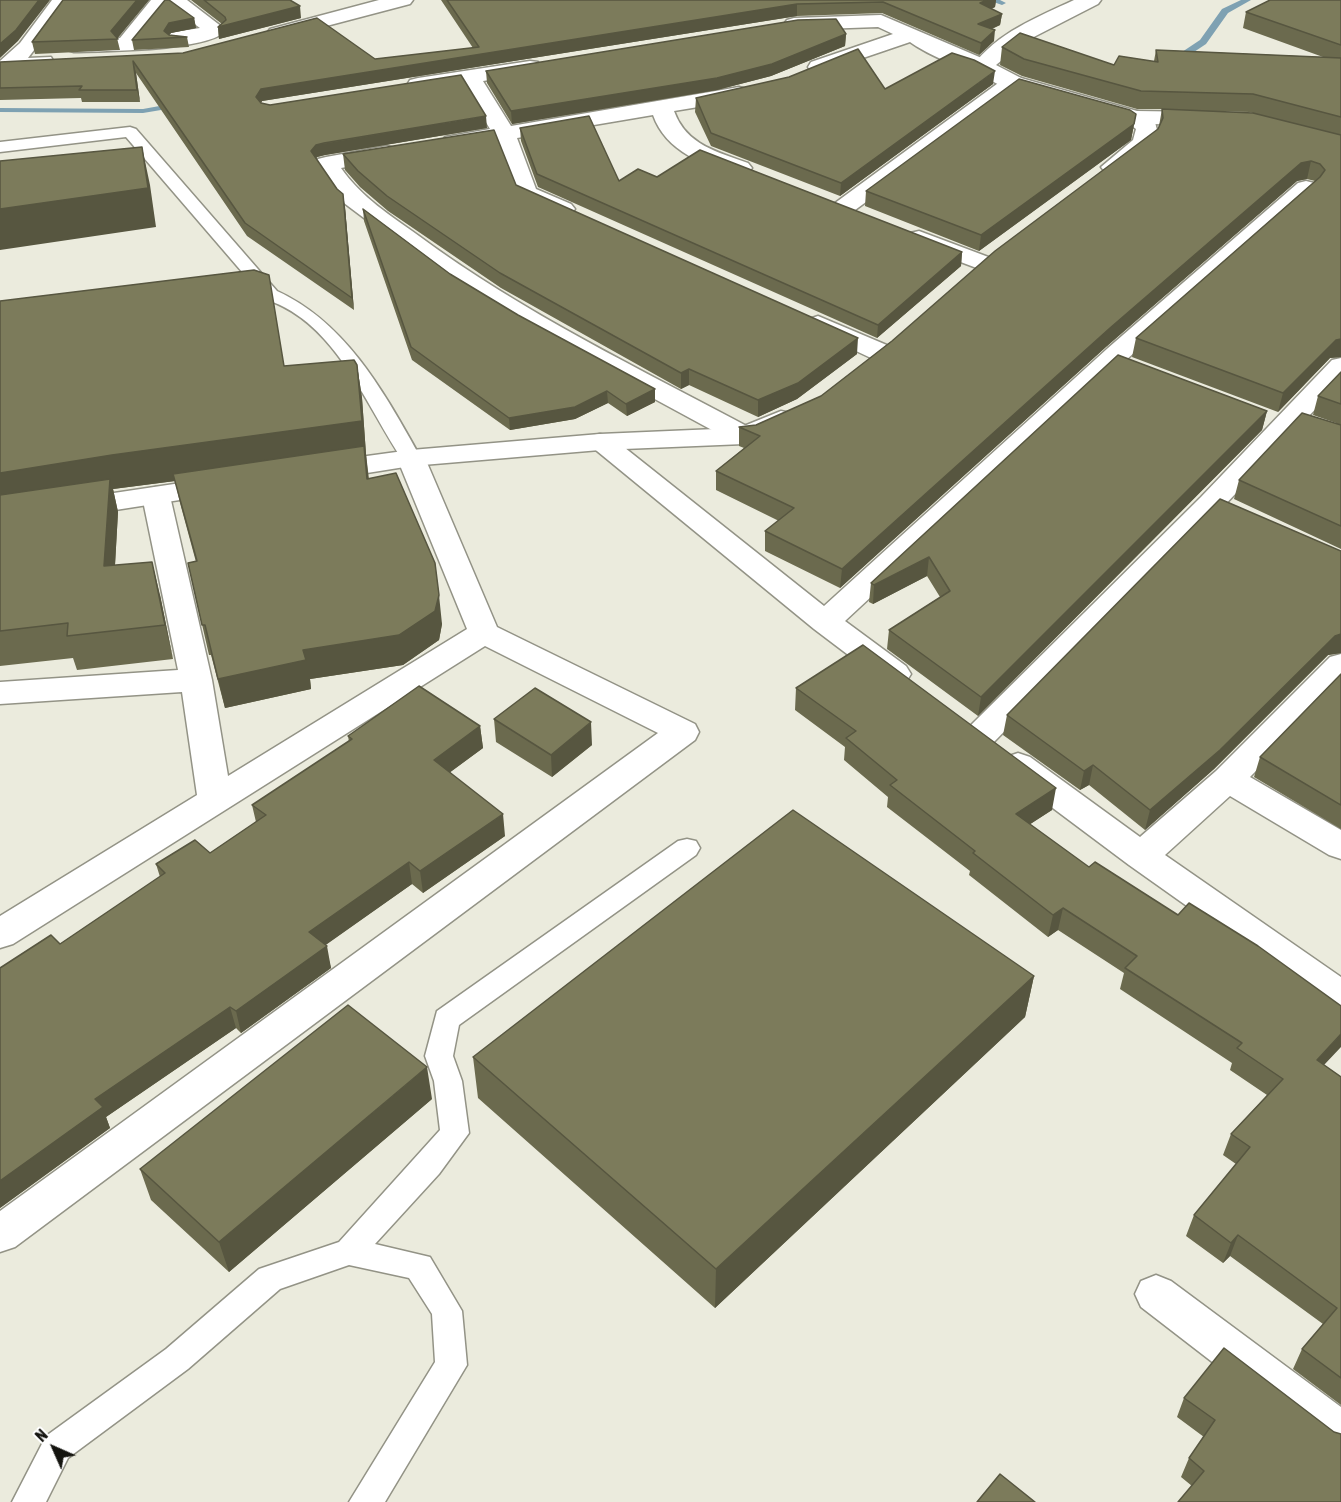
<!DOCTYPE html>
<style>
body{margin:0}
#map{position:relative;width:1341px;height:1502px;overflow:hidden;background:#ebebdd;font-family:"Asap Condensed",sans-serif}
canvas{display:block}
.north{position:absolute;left:24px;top:1418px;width:60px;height:60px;-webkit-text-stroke:4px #fff;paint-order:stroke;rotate:315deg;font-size:16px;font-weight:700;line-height:24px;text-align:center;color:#14140f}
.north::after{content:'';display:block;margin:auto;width:21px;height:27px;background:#14140f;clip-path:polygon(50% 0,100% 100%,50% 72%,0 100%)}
</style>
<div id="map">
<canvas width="1341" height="1502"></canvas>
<div class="north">N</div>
</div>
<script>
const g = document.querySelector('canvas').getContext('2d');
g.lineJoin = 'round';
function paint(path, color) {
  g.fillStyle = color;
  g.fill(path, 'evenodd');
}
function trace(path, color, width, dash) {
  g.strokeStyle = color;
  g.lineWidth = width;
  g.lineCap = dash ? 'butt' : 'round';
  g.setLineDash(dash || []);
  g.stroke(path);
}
const stream = new Path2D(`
 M988 0H1000L1006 3 1002 5Z
 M1241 0H1251L1228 13 1206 44 1179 62H1173V58L1200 40 1222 9Z
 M176 103 180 105 179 107 143 113 0 112V108L143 109Z`);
const lane = new Path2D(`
 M130 127 136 129 277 291C347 323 385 394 421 458L418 462H404C367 408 336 322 267 300 257 297 246 298 235 296L233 292 235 288 255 287 126 137 0 152V142Z
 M687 839 696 841 700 848 696 855 459 1025 453 1056 462 1081 469 1133 439 1174 375 1244 430 1257 462 1311 467 1365 385 1502H349L435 1362 432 1314 409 1278 349 1265 280 1289 188 1369 68 1458 46 1502H12L46 1436 166 1349 259 1269 339 1242 440 1130 434 1081 425 1056 437 1011 678 841Z`);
const street = new Path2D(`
 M52 0H72L28 58 51 57 54 62 51 67 6 73 0 72V61L20 43Z
 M151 0H187L226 30C212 51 101 51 74 52L67 50 63 46 67 42 120 38ZM168 5 200 28 143 37Z
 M379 0H413L410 4 277 39 270 37 267 33 270 29Z
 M881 15 991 62 994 67 991 72C972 76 925 53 910 42L819 73 811 72 808 67 811 62 893 34 878 27 794 30 787 28 784 24 787 20 794 18Z
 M530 61 538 62 541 67 538 72 483 81 511 126 739 87 747 89 750 94 747 99 674 111C686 145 718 152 748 163L752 168 748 173 740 175C705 166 666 152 653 115L517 138 536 189 571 204 575 209 571 214 563 216 555 214 518 198 496 142 453 149 445 147 442 142 445 137 490 129 463 84 418 92 410 90 407 85 410 80 418 78Z
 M1013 76 1021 78 1024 83 1021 88 851 213H835L831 208 835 203 1005 78Z
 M1136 111 1206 112 1214 114 1217 119 1214 124 1206 126 1128 123 1125 118 1128 113Z
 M387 146 395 148 398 153 395 158 341 168C362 198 390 215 419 236 523 313 640 369 754 430L758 436 754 442 744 444 734 442 520 326 452 284 340 200 314 164 318 159 326 157Z
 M1306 181 1314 183 1318 188 1314 193 1126 360 845 621 906 666 911 674 906 682 895 685 884 682 814 629 586 442 590 436 600 434 610 436 824 606 1108 348 1298 183Z
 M919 231 991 258 994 263 991 268 982 270 910 243 907 238 910 233Z
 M818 316 889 346 893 352 889 358 880 360 871 358 809 329 805 324 809 319Z
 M1341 358V382L1221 509 992 744 980 747 968 744 964 736 968 728 1201 497 1332 360Z
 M411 450 421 452 425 458 497 627 695 724 699 732 695 740 15 1247 0 1252V1211L658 733 485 646 13 944 0 948V916L197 795 182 692 0 704V682L178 670 142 496 146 490 156 487 166 490 170 496 212 680 228 776 467 629 397 458 401 452Z
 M1341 654V684L1250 777 1341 830V859L1329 855 1230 796 1165 855 1341 977V1011L1328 1006 1129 865 1006 773 1001 765 1006 757 1018 753 1030 757 1140 837 1216 771 1330 657Z
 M1156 1275 1171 1281 1341 1407V1455L1325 1449 1141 1307 1135 1294 1141 1281Z`);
const secondary = new Path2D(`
 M1074 0H1101L1098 4 1024 42 996 65 1021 78 1144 113 1155 122 1158 134C1152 153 1126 177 1105 172L1101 167 1133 140 1136 129 1128 123 1005 88 975 72 972 67C996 33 1038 17 1074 0Z
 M781 411 791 413 795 419 791 425 744 444 600 450 411 466 323 480 313 477 309 471 313 465 323 462 411 450 600 434 739 428Z
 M221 477 231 480 235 486 231 492 0 528V510Z`);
const wall = new Path2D(`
 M63 0H149L117 38 120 50 35 54 32 42Z
 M191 0H290L301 18 219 39 218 27 222 24Z
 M441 0H996L995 7 991 9 1002 14 1000 25 992 29 994 41 979 55 882 13 797 16 262 101 261 103 270 105 487 128 325 155 317 157 316 159 345 207 354 310 247 236 136 73 140 102H82L81 98 0 100V62L375 59 473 48Z
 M1341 0V357L1330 358 1278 412 1132 357 1136 338 1315 181 1307 179 1297 181 1107 346 840 588 765 551V531L779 521 716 490V471L744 448 739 446V427L756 425 821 396 892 341 1158 129 1159 126 1162 109H1137L1022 76 1000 65 1002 47 1114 65 1154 61 1156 50 1323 57 1243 28 1246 12ZM1201 111 1250 112 1253 113Z
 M194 18 196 28 171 33 169 35 187 37 189 47 134 50 132 40Z
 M846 34 845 46 771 76 717 90 512 124 487 83 486 71Z
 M993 84 840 196 711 146 695 112 696 98Z
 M1136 114 1131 140 979 251 865 206 866 191Z
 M520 128 619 181 657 177 962 252 961 266 877 338 538 187 521 141Z
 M343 154 516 185 857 354 797 399 758 417 689 385 681 389 501 288 388 211 360 187 345 170Z
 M363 209 450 274 518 315 655 389V402L627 416 608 403 575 419 510 430 412 360 364 221Z
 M0 301 284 366 357 365 362 398 366 454 369 479 442 624 439 640 403 665 310 679 311 689 225 708 211 655H209L188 563 196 562 180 503 175 481 113 489 118 512 115 565 160 595 173 659 77 670 73 658 0 666Z
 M1118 355 1267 411 1262 430 978 716 887 649 889 630 940 597 927 576 873 604 869 602 871 583Z
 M1341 372V549L1234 499 1239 480 1336 423 1313 415 1318 396Z
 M1341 551V653L1328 655 1214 769 1145 830 1089 785 1080 790 1003 735 1007 715Z
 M1341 674V829L1254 777 1260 757Z
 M796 688 1052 810 1030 824 1324 1065 1341 1077V1405L1293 1369 1302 1349 1323 1324 1230 1256 1223 1263 1186 1236 1194 1215 1236 1164 1223 1155 1231 1134 1267 1095 1230 1070 1232 1063 1120 989 1124 973 1058 930 1048 937 969 875 970 871 887 807 888 797 844 760 845 747 795 710Z
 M494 719 592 745 552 777 496 742Z
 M480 726 483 748 450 772 505 836 423 893 412 884 325 945 331 968 241 1033 236 1028 106 1117 110 1128 0 1208 60 944 160 877 156 864 210 853 256 822 252 805 349 742 348 736Z
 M1034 976 1025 1017 715 1308 478 1098 473 1057Z
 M432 1099 229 1272 151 1200 140 1169Z
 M1184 1398 1334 1432 1192 1486 1181 1477 1189 1458 1204 1437 1177 1417Z`);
const shadedWall = new Path2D(`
 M39 0H50L18 41 0 58V44Z
 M137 0H149L117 39 111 31Z
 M987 0H996L995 7 979 15 980 3Z
 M797 4V16L262 101 258 109 256 97 261 89Z
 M300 6 301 18 219 39 218 27Z
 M1002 14 1000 25 977 35 978 24Z
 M194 18 196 28 171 33 167 38 164 31 169 23Z
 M995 30 994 41 979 55 981 43Z
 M846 34 845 46 771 76 717 90 512 124 511 111Z
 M133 61 136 73 140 102 137 90Z
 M995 71 993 84 840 196 841 183Z
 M1136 114 1131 140 979 251 981 235Z
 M486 116 487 128 325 155 317 157 312 163 311 151 316 145Z
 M142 147 150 185 156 227 0 250V209Z
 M1311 161 1307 179 1297 181 1107 346 840 588 842 569 1110 328 1301 163Z
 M343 194 345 207 354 310 352 298Z
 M962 252 961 266 877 338 878 325Z
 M858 338 857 354 797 399 758 417V400Z
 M1341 339V357L1330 358 1278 412 1283 393 1336 340Z
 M357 365 362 398 366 454 371 508 175 481 113 489 118 512 113 600 104 566 0 508V473Z
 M689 369V385L681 389V373Z
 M655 389V402L627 416 626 404Z
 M607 391 608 403 575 419 510 430 509 418Z
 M1267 411 1262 430 978 716 981 697Z
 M929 557 927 576 873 604 874 585Z
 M152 562 160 595 173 659 165 625Z
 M439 595 442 624 439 640 403 665 310 679 311 689 225 708 218 679Z
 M1341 634V653L1328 655 1214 769 1145 830 1150 810 1335 636Z
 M591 722 592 745 552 777 551 755Z
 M480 726 483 748 437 782 434 760Z
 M1093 765 1089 785 1080 790 1084 771Z
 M1056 788 1052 810 1012 836 1016 814Z
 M503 814 505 836 423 893 420 871Z
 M409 862 412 884 313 954 309 932Z
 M1063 908 1058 930 1048 937 1053 915Z
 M327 946 331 968 241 1033 236 1011Z
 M1034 976 1025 1017 715 1308 716 1269Z
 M230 1007 236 1028 106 1117 110 1128 0 1208V1181L95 1099Z
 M1341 1034V1047L1308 1082 1317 1060Z
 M427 1067 432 1099 229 1272 219 1242Z
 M1238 1235 1230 1256 1223 1263 1231 1243Z`);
const building = new Path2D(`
 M0 0H39L16 30 0 44Z
 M63 0H137L111 31 118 39 32 42Z
 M165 0H169L194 18 169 23 164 31 169 35 187 37 132 40Z
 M204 0H290L300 6 218 27 226 20 225 17Z
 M447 0H987L980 3 1002 14 978 24 995 30 981 43 883 2 797 4 261 89 256 97 261 103 270 105 461 75 486 116 324 143 316 145 311 151 337 189 343 194 352 298 245 223 133 61 137 90H79L82 86 0 88V62L183 53 317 18 375 59 479 47Z
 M1270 0H1341V45L1246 12Z
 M836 19 846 34 772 64 717 78 511 111 486 71 798 20Z
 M1020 33 1114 65 1119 56 1158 62 1156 50 1341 58V117L1253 94 1141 91 1024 59 1002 47Z
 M858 49 885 89 952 53 974 60 995 71 841 183 711 133 696 98 789 77Z
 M1019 79 1130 110 1136 114 1134 124 981 235 866 191Z
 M1162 109 1253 113 1341 135V339L1336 340 1283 393 1136 338 1320 177 1325 170 1320 164 1311 161 1301 163 1110 328 842 569 765 531 794 508 716 471 760 436 739 427 756 425 821 396 892 341 995 251 1158 129 1163 118Z
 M589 116 619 181 638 169 657 177 700 150 962 252 878 325 537 174 520 128Z
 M494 130 516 185 858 338 798 383 758 400 689 369 681 373 500 273 387 196 358 171 343 154Z
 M142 147 148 188 0 209V161Z
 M363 209 450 274 518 315 655 389 626 404 607 391 575 407 509 418 411 347Z
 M254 270 269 275 284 366 354 360 357 365 362 421 112 455 0 473V301Z
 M1118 355 1267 411 981 697 889 630 950 591 929 557 874 585 871 583Z
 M1341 372V404L1318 396Z
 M1302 413 1341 425V526L1239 480Z
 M364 446 367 479 396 473 435 563 439 595 435 611 399 635 303 650 306 660 218 679 205 625H202L188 563 197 561 173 474Z
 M110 479 104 566 152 562 165 625 67 636 68 623 0 631V495Z
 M1220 499 1341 551V634L1335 636 1220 750 1150 810 1093 765 1084 771 1007 715Z
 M863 645 1056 788 1016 814 1089 867 1095 862 1178 915 1189 903 1258 946 1341 1006V1034L1317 1060 1341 1077V1378L1302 1349 1337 1308 1238 1235 1231 1243 1194 1215 1250 1147 1231 1134 1283 1079 1237 1048 1242 1043 1125 968 1137 956 1063 908 1053 915 973 853 975 851 890 785 897 780 846 738 856 731 796 688Z
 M1341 674V805L1260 757Z
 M419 686 480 726 434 760 503 814 420 871 409 862 309 932 327 946 236 1011 230 1007 95 1099 103 1107 0 1181V968L51 935 60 944 165 873 156 864 195 840 210 853 266 815 252 805 352 739 348 736Z
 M535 688 591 722 551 755 494 719Z
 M793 810 1034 976 716 1269 473 1057Z
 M348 1005 427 1067 219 1242 140 1169Z
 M1224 1348 1334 1432 1341 1434V1502H1178L1204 1471 1189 1458 1215 1420 1184 1398Z
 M1000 1474 1035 1502H977Z`);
paint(stream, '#7ea1b2');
trace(lane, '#939386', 3);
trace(street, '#939386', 3);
trace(secondary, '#939386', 3);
paint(lane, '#fff');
paint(street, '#fff');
paint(secondary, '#fff');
paint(wall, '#6b6a4e');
paint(shadedWall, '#575640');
paint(building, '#7c7b5b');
trace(building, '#575640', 1.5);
</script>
